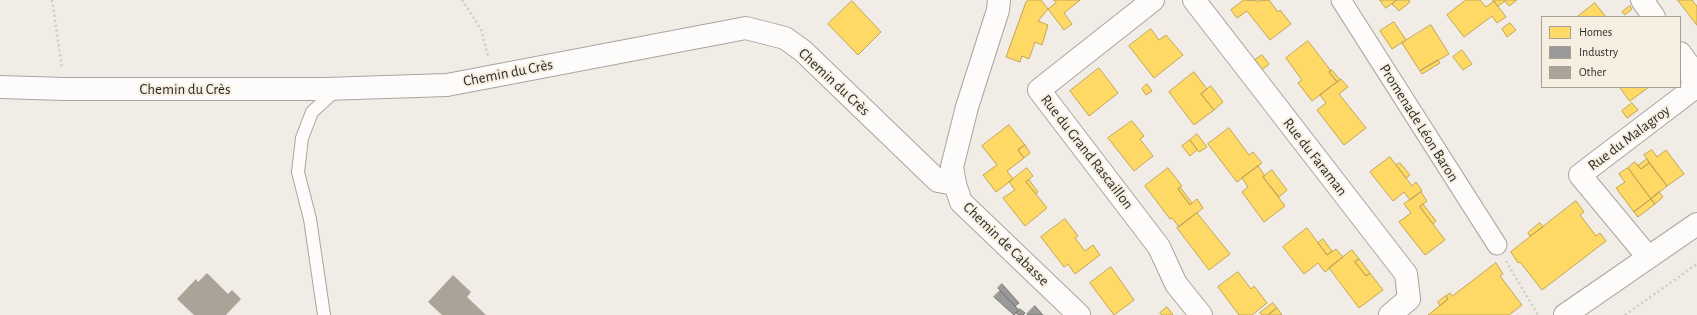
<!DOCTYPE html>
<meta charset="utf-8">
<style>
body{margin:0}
#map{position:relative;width:1697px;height:315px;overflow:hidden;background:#f1ede6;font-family:"Alegreya Sans",sans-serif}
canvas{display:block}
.legend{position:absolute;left:1541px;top:16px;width:140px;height:72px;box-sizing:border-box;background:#f6eee1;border:1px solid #a6a097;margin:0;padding:5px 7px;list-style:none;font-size:12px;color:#2f2c27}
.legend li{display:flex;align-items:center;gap:8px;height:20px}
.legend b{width:20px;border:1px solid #a6a097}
</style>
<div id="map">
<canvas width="1697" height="315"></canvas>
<ul class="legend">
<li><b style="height:11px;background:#ffd966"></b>Homes</li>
<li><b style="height:11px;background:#999"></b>Industry</li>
<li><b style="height:11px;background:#aaa398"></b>Other</li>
</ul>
</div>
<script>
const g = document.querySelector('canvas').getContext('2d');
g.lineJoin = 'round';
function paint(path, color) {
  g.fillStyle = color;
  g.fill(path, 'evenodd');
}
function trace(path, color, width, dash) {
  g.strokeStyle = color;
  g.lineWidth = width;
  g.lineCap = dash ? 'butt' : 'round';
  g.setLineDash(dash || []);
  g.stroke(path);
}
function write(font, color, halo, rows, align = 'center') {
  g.font = font + ' "Alegreya Sans",sans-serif';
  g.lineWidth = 4;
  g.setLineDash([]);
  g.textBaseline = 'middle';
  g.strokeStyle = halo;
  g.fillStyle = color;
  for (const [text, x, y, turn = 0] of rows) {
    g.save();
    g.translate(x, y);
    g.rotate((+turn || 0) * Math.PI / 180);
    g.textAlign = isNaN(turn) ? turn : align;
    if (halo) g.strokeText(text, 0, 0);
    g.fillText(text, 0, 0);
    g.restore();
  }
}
const homes = new Path2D(`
 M1028 0H1041L1048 9 1038 21 1048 25 1042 45 1035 42 1029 59 1022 56 1020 62 1006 57 1026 2Z
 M1054 0H1080L1064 13 1072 24 1064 30 1048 9 1056 3Z
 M1244 0 1259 1 1269 0 1278 12 1280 10 1291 24 1270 40 1247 11 1237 18 1231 10Z
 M1380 0H1397L1386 8Z
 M1397 0H1409L1410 2 1399 11 1392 4Z
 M1466 0H1480L1486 7 1494 1 1506 17 1497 23 1492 16 1464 37 1447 15Z
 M1493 0H1517L1509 6 1505 1 1498 6Z
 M1678 0H1692L1697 6V25Z
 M852 1 881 32 858 55 828 24Z
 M1595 3 1606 17H1577Z
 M1630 6 1632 9 1625 15 1622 12Z
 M1394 22 1406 40 1392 49 1380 31Z
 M1510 23 1516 30 1507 37 1502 29Z
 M1431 25 1449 54 1420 71 1402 43Z
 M1151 29 1159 40 1166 35 1183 55 1154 78 1129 46Z
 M1308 41 1331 71 1329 72 1337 82 1312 101 1298 83 1302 80 1286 58Z
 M1462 50 1472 64 1463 70 1453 57Z
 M1262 55 1269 64 1262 70 1255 60Z
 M1438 60 1440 63 1422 74 1420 71Z
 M1099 68 1118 93 1089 116 1070 91Z
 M1332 70 1340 80 1337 82 1329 72Z
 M1194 72 1207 89 1201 94 1214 110 1194 125 1169 92Z
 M1341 79 1348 87 1339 94 1366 128 1344 145 1317 110 1326 103 1320 95Z
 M1147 84 1152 91 1146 95 1142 89Z
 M1211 86 1223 102 1214 110 1201 94Z
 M1620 87H1649L1630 101Z
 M1632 103 1638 110 1627 118 1622 111Z
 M1132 121 1144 136 1140 139 1153 156 1134 171 1108 138Z
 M1009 125 1025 145 1018 150 1024 158 1007 171 1013 179 996 192 983 175 997 165 982 146Z
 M1229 128 1249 155 1253 152 1262 163 1237 182 1208 144Z
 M1197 134 1207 147 1199 152 1190 140Z
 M1190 140 1197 150 1190 156 1182 146Z
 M1025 145 1030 153 1024 158 1018 150Z
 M1652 150 1657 157 1666 150 1684 174 1667 186 1644 155Z
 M1390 157 1412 186 1416 182 1422 191 1410 200 1404 192 1393 201 1370 172Z
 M1647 159 1649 163 1641 169 1638 166Z
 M1635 162 1641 169 1649 163 1667 186 1651 199 1628 168Z
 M1400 163 1410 175 1406 178 1396 165Z
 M1258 166 1265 176 1263 177 1285 206 1264 222 1242 192 1248 187 1242 178Z
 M1027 168 1033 176 1026 182 1047 208 1025 226 1003 198 1015 190 1009 182Z
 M1168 168 1182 186 1178 189 1190 205 1197 199 1203 208 1179 227 1172 218 1170 219 1145 186Z
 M1628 168 1651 199 1634 212 1616 188 1625 182 1619 174Z
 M1272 170 1287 190 1279 197 1263 177Z
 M1029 180 1038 192 1036 194 1026 182Z
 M1180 187 1192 203 1190 205 1178 189Z
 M1421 192 1427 201 1420 207 1445 240 1425 255 1399 222 1411 213 1404 204Z
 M1659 192 1663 197 1655 204 1651 199Z
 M1651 199 1655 204 1638 217 1634 212Z
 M1576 201 1584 212 1580 215 1596 236 1600 233 1606 241 1542 290 1520 262 1518 263 1511 252Z
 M1423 204 1436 221 1433 224 1420 207Z
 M1197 213 1230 254 1209 270 1177 228Z
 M1065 219 1078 236 1075 238 1085 251 1093 245 1100 255 1075 274 1068 264 1064 267 1041 237Z
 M1540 223 1543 227 1530 236 1528 233Z
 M1307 228 1327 255 1336 249 1343 257 1325 272 1318 263 1304 274 1283 247Z
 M1323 239 1332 251 1327 255 1318 243Z
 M1352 250 1359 259 1355 262 1366 276 1370 273 1383 290 1359 308 1329 268Z
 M1359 259 1370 273 1366 276 1355 262Z
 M1496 263 1503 274 1500 276 1522 305 1509 315H1428L1448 299 1446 296 1450 293 1452 296Z
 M1111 267 1134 300 1114 315 1090 283Z
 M1238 272 1251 289 1254 286 1267 303 1252 315H1239L1218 287Z
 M1446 296 1448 299 1440 306 1438 302Z
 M1273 303 1277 308 1268 315H1262L1260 313Z
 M1167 307 1173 315H1162L1160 313Z
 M1277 308 1282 315H1268Z`);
const industry = new Path2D(`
 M1002 284 1019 303 1015 306 998 288Z
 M1000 291 1019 310 1014 315 994 297Z
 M1035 306 1043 315H1028L1027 314Z
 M1020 309 1025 313 1023 315H1019L1016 313Z`);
const building = new Path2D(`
 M207 273 228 294 232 290 241 299 226 315H194L177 299 196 279 198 282Z
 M453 275 471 292 467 297 486 315H442L428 302Z`);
const path = new Path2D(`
 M52 0 62 68
 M462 0 481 29 488 56
 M1506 261 1538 315
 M1625 315 1697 264`);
const service = new Path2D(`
 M324 315 310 219 298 172 302 138 312 112 336 90`);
const pedestrian = new Path2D(`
 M1341 0 1497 245`);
const minor = new Path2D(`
 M999 0 998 10 967 107 952 167 955 184 961 202 1079 315
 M1153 0 1039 90 1159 247 1176 284 1201 315
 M1194 0 1406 274 1409 299 1390 315
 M1642 0 1654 17
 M0 87 65 89H325L447 85 746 28 785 38 803 51 938 181 955 184
 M1648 257 1580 175 1693 89 1691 68 1680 53
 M1565 315 1697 224`);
const streetNames = [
 ["Chemin du Crès",508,73,-11],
 ["Chemin du Crès",834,82,43],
 ["Chemin du Crès",185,89],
 ["Promenade Léon Baron",1419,123,58],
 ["Rue du Malagroy",1629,138,-37],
 ["Rue du Grand Rascaillon",1087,152,52],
 ["Rue du Faraman",1315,157,52],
 ["Chemin de Cabasse",1006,244,44]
];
paint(homes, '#ffd966');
trace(homes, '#c1a553', 1);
paint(industry, '#999');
trace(industry, '#797877', 1);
paint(building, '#aaa398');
trace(service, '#a8a5a0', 14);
trace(pedestrian, '#a8a5a0', 21);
trace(minor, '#a8a5a0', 24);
trace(path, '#ceccc9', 2.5, [2, 3]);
trace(service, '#fdfcfb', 12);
trace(pedestrian, '#fdfcfb', 19);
trace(minor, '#fdfcfb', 22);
write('15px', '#2f2c27', '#f6eee1', streetNames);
</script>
